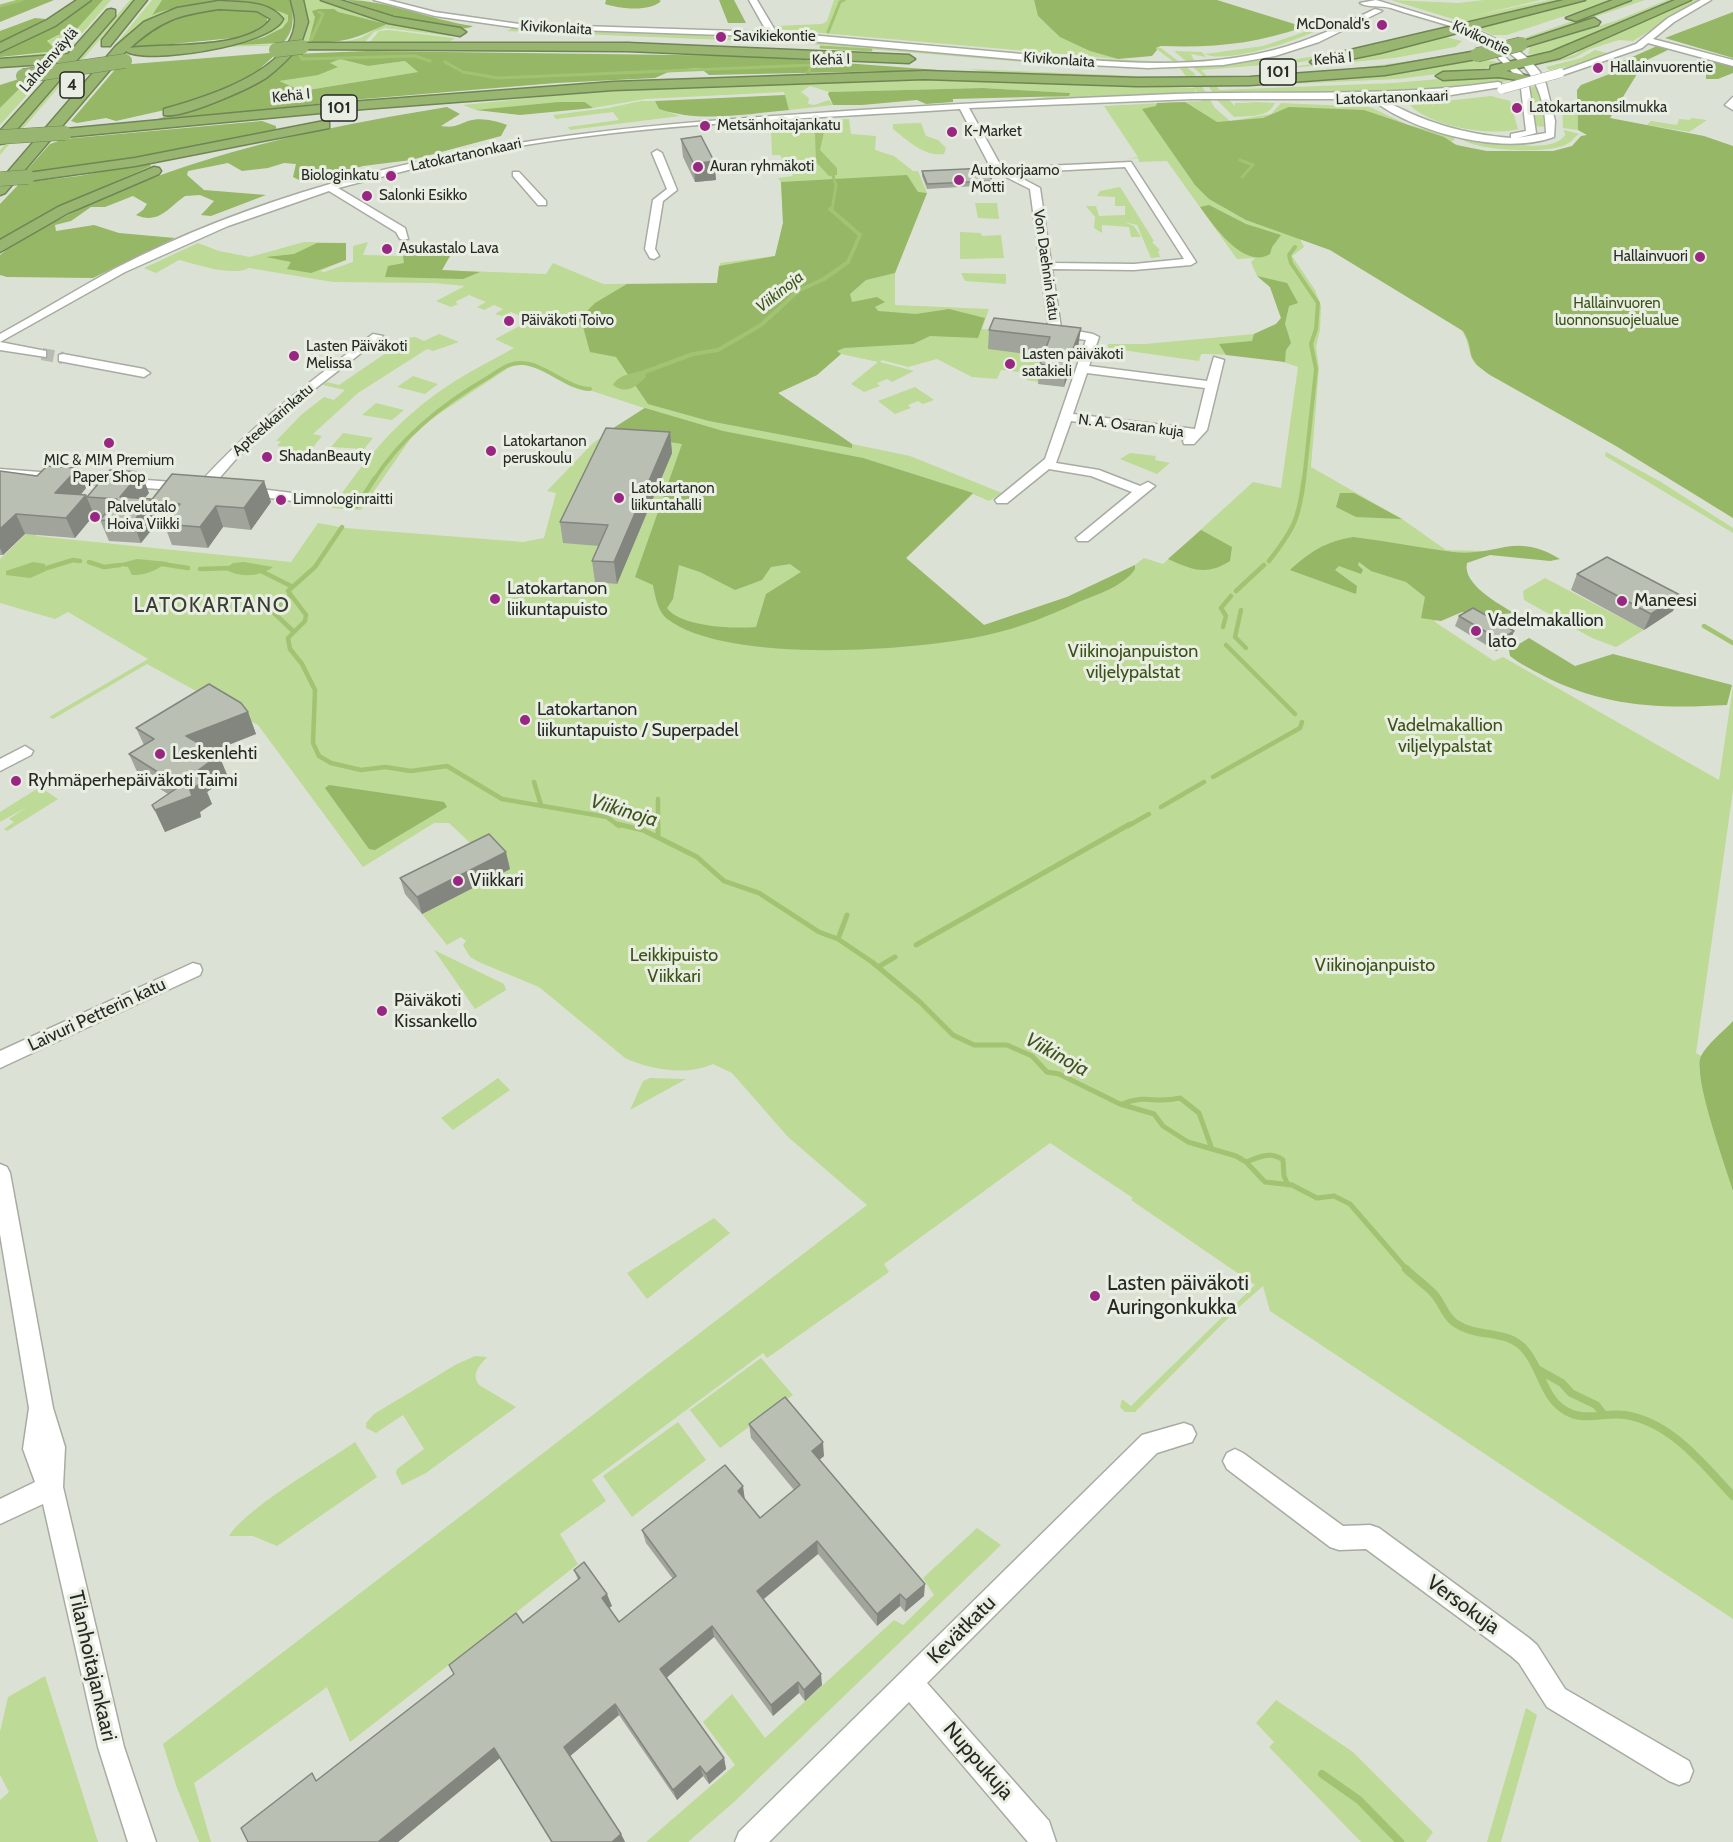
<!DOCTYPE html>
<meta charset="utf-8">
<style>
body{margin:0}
canvas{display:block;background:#dce1d5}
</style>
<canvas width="1733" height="1842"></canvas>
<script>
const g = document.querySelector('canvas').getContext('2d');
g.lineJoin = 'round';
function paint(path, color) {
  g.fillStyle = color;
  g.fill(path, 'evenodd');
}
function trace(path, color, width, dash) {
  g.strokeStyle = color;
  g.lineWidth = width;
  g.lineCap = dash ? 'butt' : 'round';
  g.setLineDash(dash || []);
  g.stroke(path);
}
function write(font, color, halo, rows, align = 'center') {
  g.font = font + ' Cabin,sans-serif';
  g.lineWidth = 6;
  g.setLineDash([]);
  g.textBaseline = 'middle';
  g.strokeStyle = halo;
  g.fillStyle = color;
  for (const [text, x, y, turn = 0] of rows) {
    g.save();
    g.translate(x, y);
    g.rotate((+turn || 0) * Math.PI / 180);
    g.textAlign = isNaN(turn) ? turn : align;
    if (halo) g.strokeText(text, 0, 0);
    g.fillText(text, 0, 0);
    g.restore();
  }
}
const green = new Path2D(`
 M103 0H111L64 54 0 59 56 51 47 42 58 35 74 32Z
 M130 0H134L0 155V150Z
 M152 0H162L152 14C188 0 255 0 288 15V21C276 35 257 38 240 44L286 45 195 48 255 37 273 29 280 16 268 8 251 4 154 19 37 140Z
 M301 0H321L378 18 460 34 450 36 385 28 374 32 364 43 298 45 307 17ZM319 9 386 23 360 38 344 42 309 41Z
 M834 0H1034L1038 16 1044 22 1090 51 1118 59 776 29 774 26 822 24 827 21Z
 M1391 0 1458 3 1484 0H1541L1469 17 1549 0H1571L1466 23Z
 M1585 0H1613L1507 35H1492L1474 26Z
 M1633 0H1645L1520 42 1518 40Z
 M1667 0H1680C1647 14 1560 60 1528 54L1530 47 1615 21Z
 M1693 0H1700L1633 41 1619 40 1590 49 1574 58 1545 64 1576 54 1588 45Z
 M513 28 686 34 745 39 749 36 1062 62 1178 66 1175 63 1086 60 811 34 1062 57 1174 62 1155 48H1161L1194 73 1215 108 1230 121 1271 114 1281 103 1370 107 1406 124 1453 137 1455 139 1451 142C1455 145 1490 153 1499 155L1733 208V518L1616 446 1477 366C1466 354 1471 338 1458 327L1330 250 1284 232 1300 239 1304 247 1292 256 1315 290 1321 306 1320 330 1316 347 1319 368 1311 467 1402 519 1446 550 1484 551 1459 564 1435 622 1494 661 1503 657 1719 780 1733 686V790L1696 1053 1701 1056 1699 1070 1705 1098 1733 1191V1619L1270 1311 1263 1286 1238 1308 1135 1412H1125L1120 1407 1122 1399 1131 1406 1255 1285 1131 1200 1133 1198 1050 1143 884 1264 889 1272 767 1358 763 1353 592 1480 606 1501 560 1534 578 1564 350 1742 327 1687 194 1783 211 1842H199L177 1788 163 1744 867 1205 788 1137 732 1073 713 1064C686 1076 651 1070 625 1058L539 987 481 963 470 957 463 945 466 941 461 937 447 945 422 914 510 868 493 850 483 855 449 823H434L363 867 258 725 147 664 53 719 49 717 148 659 68 612 55 619 0 603V559L27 533 51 518 36 536 291 562 318 523 345 528 523 542 544 538 556 493 547 491 593 443 644 408 586 389 519 361 431 419 411 438 361 510 332 508C364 460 398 419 446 387 468 372 491 361 514 348L495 339 531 320 511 312 502 316 495 314 503 309 494 305 484 310 477 307 486 302 469 295 455 302 458 304 451 307 436 301 465 286 435 283 333 282 249 268C232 277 196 264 179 260L156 273 144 268 198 243 219 251 250 257 304 242 346 243V260L320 271 324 272 353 262V246L368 242 363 255 403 256 422 249 433 255 450 256 442 270 546 274 553 263 603 284 717 283 720 263 775 256 783 223 781 182 778 178 793 176 780 155H772L771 131 767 124 849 119 851 134 876 136 875 150 894 156 913 171H918L927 193 895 273V305L989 309 982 329 1044 333 1048 357 1039 382 1027 380 1029 373 1001 370 997 379 972 377 937 359 908 367 882 360 880 362 914 371 892 382 887 379 877 383 880 386 864 392 851 384 878 362 841 354 817 375 778 393 852 444 910 456 1002 493 989 501 973 494 906 558 984 625 1067 597 1135 565 1144 558 1163 564 1253 482 1281 488 1298 367C1269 355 1232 355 1201 354L1199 361 1108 348V344H1145L1254 334 1276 324 1281 318 1270 287 1257 276 1251 262 1255 258 1237 259 1167 161 1139 162 1138 158 1126 159 1138 157 1104 106 1202 101 1195 89V94L1036 99 1070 93 983 88 829 92 810 86 801 92 809 98 808 104 814 105 829 100 833 105 789 110 784 92 645 99 593 108 585 102 476 110 463 105C626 87 794 75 958 79 1036 81 1115 86 1194 88L1188 80 992 73 967 69 1187 78 1180 68 1060 65 797 43 507 31Z
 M389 30 453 38 454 39 449 42H370L379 31Z
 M1307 31 1313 32C1293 42 1225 64 1205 54L1263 46Z
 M1438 35 1462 41 1455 47 1394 58 1279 69 1346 59Z
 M1386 41 1390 43 1301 62 1201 70 1209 78C1297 76 1383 67 1469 51L1472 53 1380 69 1211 81 1220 90 1394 83 1483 75 1502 76 1509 81 1424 92 1224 95 1235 106V103H1255L1233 101 1275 103C1269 118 1248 116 1234 117L1217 100 1201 74 1174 51 1202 52 1206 57 1191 54 1197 66 1255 59 1280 62 1345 51Z
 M1595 50 1607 53 1579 65 1549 70 1546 67 1581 58Z
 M340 59 368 66 405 61 418 72 302 91 278 81 318 74 337 67 329 63Z
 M1481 59 1497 62 1500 66 1398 79 1264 85 1368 77Z
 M47 73 0 125V108L19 89 22 78Z
 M1538 85 1546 127 1533 126 1529 88Z
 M1491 96 1510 101 1518 129C1491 137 1429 126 1410 105Z
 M641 101H655L659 109 680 116 570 130 568 127 619 120 613 112 556 119 553 115 608 108Z
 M1577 101 1578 130 1563 128 1562 105Z
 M1691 118 1707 120 1689 132 1647 125 1651 121 1677 125 1679 119 1690 120Z
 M921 123 926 136 938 140 946 148 944 154C924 157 907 140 893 129V124Z
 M1564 130 1579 134C1574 137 1571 143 1565 145 1546 154 1481 151 1463 140 1485 138 1552 157 1565 135Z
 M1120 187 1154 241 1152 242 1160 250 1158 251 1160 257 1151 258 1137 225 1124 222 1134 226 1141 237H1131L1129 227 1102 225V233L1094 228 1095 217 1086 206H1096L1099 216 1125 215V206H1115V197L1097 196 1100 191Z
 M975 203H997L999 219 978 218Z
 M960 232 981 233 982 236 1001 235 1004 258 960 259Z
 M961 273 1006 274V284L965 281Z
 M439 334 459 342 433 351 427 349 358 393 313 434 322 436 304 459 287 458 290 454 286 453 290 447 277 446 281 441H276L301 415 324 397 334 400 345 390 323 385 326 382 339 385 408 338 415 337 424 341Z
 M413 376 438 384 425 394 397 387Z
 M915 387 934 400 923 404 918 401 908 405 911 408 895 414 878 401Z
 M376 403 404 410 392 420 362 415Z
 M343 433 373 438 364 449 331 447Z
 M1606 452 1661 482 1733 528V533L1605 456Z
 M1130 453 1156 456 1155 460 1170 463 1157 474 1120 459Z
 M1545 578 1644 630 1616 647 1592 638 1524 600 1523 591Z
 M40 787 58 799 7 831 4 829 14 822 9 819 27 807 0 822V812Z
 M434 950 504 984 506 990 475 1009Z
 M498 1078 510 1090 453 1130 441 1118Z
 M650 1078 686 1079 630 1110 643 1081Z
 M714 1218 730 1233 647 1299 627 1273Z
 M475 1356 487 1357C479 1366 471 1374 479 1385L516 1407 426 1473 402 1485 396 1473 397 1469 424 1449 403 1415 376 1433 366 1428V1423L374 1414 457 1364Z
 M761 1358 793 1395 720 1448 690 1410Z
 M678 1422 706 1460 632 1517 603 1476Z
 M355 1442 377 1477 277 1546 253 1536H229C249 1506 322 1465 355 1442Z
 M977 1528 1001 1545 735 1801 688 1842H646L735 1765 703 1722 732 1694 765 1738 894 1620 903 1625 934 1595 923 1578Z
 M45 1676 98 1842H0V1800L9 1792 0 1775V1732L8 1697Z
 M1276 1700 1353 1752 1433 1832 1426 1842H1361L1269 1747 1274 1742 1256 1723Z
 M1526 1708 1537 1715 1501 1842H1487Z`);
const forest = new Path2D(`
 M21 0H54L0 22V7Z
 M93 0H103L74 32 58 35 47 41 57 51 0 57V52L59 23Z
 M162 0H290C294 16 295 30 283 43L237 45 264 37 282 28 288 21V15C255 0 188 0 152 15Z
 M346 0C389 0 430 20 473 26 454 38 368 7 346 0Z
 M606 0H659L661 1C650 12 621 9 605 4Z
 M719 0H734L746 23H728Z
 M1034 0H1217L1304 27C1254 44 1214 48 1161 46L1156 48 1157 50 1152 56 1118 59 1090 51 1060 37 1038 16Z
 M238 8 251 9 267 17V22L248 35 233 38 131 48C157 16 198 11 238 8Z
 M319 9H334L338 12 387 24C356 38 347 42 313 43L309 41 315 17 312 11Z
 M1733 12V58L1665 38Z
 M35 18 46 19 0 44V31Z
 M1657 46 1670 49 1645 61 1610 118 1704 136 1733 146V518L1616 446 1490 375C1461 355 1477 353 1463 331L1330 250 1246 220 1209 199 1195 185 1142 109 1156 106 1157 103 1185 102 1217 122 1263 118 1289 107 1364 110 1444 137 1456 145 1487 151H1553L1572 146 1581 136 1587 135 1578 130 1577 90 1581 85 1612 73V66Z
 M368 51 751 56 938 70 709 75 700 68 673 70 655 78 556 83 363 99 149 122 248 88 293 54ZM340 59 368 66 405 61 418 72 302 91 279 81 318 75 338 67 330 63Z
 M270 53 275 55 255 73 227 88 178 107 116 121 106 118 77 123 71 121 119 65Z
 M1701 58 1733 66V73L1718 79H1706V73L1710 69Z
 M22 78 19 89 0 108V85Z
 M983 88 1070 93 1069 96 953 99V102L926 104 917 100 862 105H833L828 94 829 92Z
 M785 95 789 110C746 114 700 123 659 109L655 101Z
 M559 102H585L593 108 520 115 476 110Z
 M447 107 460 114 441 126C454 128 457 125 468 121 481 117 495 121 507 125L501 136 411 160 363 166 305 183 293 177 296 164 284 163 268 168 242 171 228 163 188 171 187 175 204 190 266 195 211 216 201 215 214 201 200 195 185 196C169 207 159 225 136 215L143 210 147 204 133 196 105 207H91L71 221 55 225 56 231 94 225 119 233 175 238 93 278 7 277 0 275V255L6 250C144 164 289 133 447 107Z
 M262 121 276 126V132L112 163 25 172 50 144 64 139Z
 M149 163 151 166 78 198 0 241V204L20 183 79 176Z
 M907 175 918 192 927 193 895 273 866 280 850 294 852 302 877 297 885 302 875 307 878 311 916 314 949 309 985 318 978 338 930 336 913 344 844 348 837 351 841 354 817 375 778 393 852 444V448L709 421 648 404 616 357 590 352 582 323 577 321 595 303 627 284 717 283 719 266 775 256 783 223 781 182Z
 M1209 205 1246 224 1281 235 1272 247 1270 254C1244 270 1213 225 1200 207Z
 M317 243H346V260L311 273 287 269 291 262 266 257 294 254Z
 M422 249 433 255 450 256 442 270 480 272 463 279 385 277 388 266 404 263 403 256Z
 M1257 276 1287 283 1298 303 1289 306 1285 324 1291 343 1286 350 1285 362 1226 355 1219 344 1252 341 1254 334 1276 324 1281 318 1270 287Z
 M645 408 723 431 863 458 973 493 906 558 984 625 1067 597 1135 565V569C1125 585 1099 594 1081 601 1051 615 1020 628 987 635 915 651 725 665 666 618 658 611 655 596 653 585L635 577 682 444 607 432ZM790 564 801 572 766 594 756 627C734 629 680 627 667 608L673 599 679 565 700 572 735 590 762 580 771 567Z
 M1340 493H1354L1402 519 1356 517 1336 507Z
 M1201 530 1232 547 1230 561C1206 576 1193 570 1168 559Z
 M1353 537C1387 541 1420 548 1453 552 1499 557 1513 531 1560 559L1550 561 1490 555 1467 563C1462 584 1499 604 1514 613L1492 615 1462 612 1441 621 1421 618 1425 597 1406 582 1371 571 1359 562 1358 565 1363 570 1361 574 1339 566 1335 570 1357 586 1356 594 1290 570C1311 551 1325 542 1353 537Z
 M1529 638 1575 666 1613 654 1732 685 1727 705C1660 709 1603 707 1542 675 1531 669 1520 664 1510 656L1509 650Z
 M329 785 444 802 447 807 375 850 369 849 325 788Z
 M1733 1021V1191C1726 1167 1692 1075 1701 1056 1707 1044 1724 1031 1733 1021Z`);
const water = new Path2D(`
 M820 128 824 132 820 150 837 168V175L829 176 816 162 815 134 810 130Z
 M645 371 646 377C636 387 626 395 613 385 618 375 634 372 645 371Z
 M137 559 168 562C159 569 145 576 132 575L128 567 114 565Z
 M33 562 45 564 46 571 30 578 6 575V571Z
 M244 562 273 567C260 577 239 578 225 569L233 563Z`);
const streamFar4 = new Path2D(`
 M0 6 22 0
 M828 32 840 2 844 0
 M764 38 798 40
 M311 40 323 14 319 12
 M821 47 871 50
 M300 55 302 59 415 56 430 61
 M445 62 463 72 498 78 812 65
 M808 73 816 57
 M1240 160 1253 165 1242 177
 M831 170 836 185 832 210`);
const streamFar3 = new Path2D(`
 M1295 247 1289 255 1291 263 1318 303 1316 329 1311 344 1316 369 1304 480
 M639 374 693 354 718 350 761 325 798 291 824 279 848 262 860 235 830 209
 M374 480C402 436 444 403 489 377 500 370 509 362 522 363 545 364 566 388 590 389`);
const streamFar2 = new Path2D(`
 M357 506 375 478
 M342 527 315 567 288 591 306 615 305 621 288 638 290 649 302 664 315 690 313 743 319 756 331 763 361 770 385 767 411 771 447 766 502 799 607 817 619 826
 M1269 561C1294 529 1299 519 1304 478
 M89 562 104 567 120 565
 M162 564 188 568
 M47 568 73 560 80 561
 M200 569 231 568
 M261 571 291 586
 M1236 591 1264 565
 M290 595 273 612 293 631
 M1241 610 1235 637 1246 648
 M1704 626 1733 643
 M1223 627 1226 616 1221 608 1231 596
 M1226 645 1295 714
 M1213 777 1300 728 1302 722
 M534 782 541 805
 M658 799V826
 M1161 807 1204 782
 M1128 826 1149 814`);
const streamFar1 = new Path2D(`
 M617 824 643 830 697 857 724 881 759 893 819 932 838 939 872 962 920 1002 953 1035 974 1045H1007L1032 1056 1047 1072 1059 1074 1120 1104 1154 1114 1163 1126 1188 1142 1236 1156 1246 1162 1265 1182 1292 1185 1317 1198 1334 1196 1350 1204 1408 1271
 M658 824V837
 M838 939 847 915
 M916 945 1130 824
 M878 967 895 957
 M1122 1104C1146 1094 1155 1104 1180 1098L1199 1113 1212 1149
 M1246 1162C1259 1157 1270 1151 1283 1160L1284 1176 1288 1185`);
const stream = new Path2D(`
 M1406 1269C1415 1278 1426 1285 1434 1294 1442 1303 1445 1316 1455 1323 1478 1339 1508 1328 1526 1351 1542 1370 1543 1398 1566 1411 1584 1422 1605 1412 1625 1415 1671 1422 1703 1464 1733 1496
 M1537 1369 1562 1383 1571 1393 1596 1405 1604 1415
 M1322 1774 1359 1800 1400 1842`);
const minorTunnel = new Path2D(`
 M42 354 63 358`);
const minor = new Path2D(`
 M374 0H388L435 12 519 24 767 32 749 0H757L776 32C854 39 933 46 1011 53 1097 61 1190 72 1274 50 1310 41 1342 25 1375 9L1382 11 1319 42 1275 56 1223 65 1148 68 1070 64 753 36 519 28 435 16Z
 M1376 0 1481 32 1515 48 1529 59 1540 72 1546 84 1555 121 1554 137C1504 155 1419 134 1377 103L1378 99H1193L969 108 1002 168 1131 162 1196 262 1191 265 1134 270 1052 269 1061 328 1093 334 1099 337 1089 366 1207 381 1214 357 1224 360 1207 430 1194 444H1184L1183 441 1186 437 1071 421 1056 463 1099 470 1140 486 1148 482 1155 486 1088 541H1078L1076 538 1132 492 1091 476 1049 469 1007 503H997L995 500 1045 459 1086 340 1058 336 1049 330 1030 189 992 170 960 109C809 119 652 122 502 149 447 159 393 174 338 188L405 228 408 239H400L396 232 329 191 228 226 125 272 0 342 46 351V357L0 350V334C38 313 76 290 114 269 181 234 257 205 330 184 488 139 640 125 803 114 927 105 1050 99 1174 94 1282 90 1390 98 1498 82L1501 83V87L1451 95 1382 99C1423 122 1463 134 1511 138V134L1526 131 1520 80 1498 58 1501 53 1528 79 1536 133 1517 138 1546 133C1545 37 1463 33 1391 8 1381 5 1367 8 1360 3ZM1125 167 1184 259 1134 264 1051 263 1040 188 1012 173ZM1087 373 1205 388 1195 429 1073 414Z
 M1701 0H1711L1674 22 1653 39 1733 60V66L1648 43 1642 48 1563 75 1556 73 1636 44 1668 18Z
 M1733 97V110L1725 105Z
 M657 150 662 153 677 190 663 201 655 249 659 256 654 259 650 258 645 249 653 200 667 189 652 153Z
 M513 172H519L546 201V205H538L513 176Z
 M373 334 383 336 290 408 236 459 208 491H198V485C250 426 311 381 373 334Z
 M63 354 144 369 150 373 144 377 59 361V355Z
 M0 469 186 483 193 487 186 491 0 477Z
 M244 487 316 496 323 500 316 504 239 494 237 491Z
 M25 746 33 751 31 755 0 771V759Z
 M193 963 200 965 202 970 200 975 0 1068V1051Z
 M0 1164 7 1167 10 1173 53 1408 65 1447 63 1487 124 1747 156 1842H128L98 1747 43 1504 0 1524V1499L35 1482 23 1449 29 1408 0 1234Z
 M1184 1423 1192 1426 1196 1434 1192 1442 1157 1453 927 1683 1049 1821 1056 1842H1028L909 1702 769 1842H735L739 1832 1142 1435Z
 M1235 1449 1243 1453 1343 1526 1370 1525 1379 1528 1529 1638 1537 1645 1565 1689 1689 1761 1693 1771 1689 1781 1679 1785 1669 1781 1547 1707 1519 1663 1511 1656 1366 1549 1339 1550 1330 1547 1227 1469 1223 1461 1227 1453Z`);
const highway = new Path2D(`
 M77 0H91L55 26 0 52V43L47 20Z
 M135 0H147L110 46H102V40Z
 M291 0H303L308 22 301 43H628L909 55 915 59 909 63 628 51 297 49C287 60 278 69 266 78 249 89 182 119 164 115V109C203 98 291 72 295 23 296 16 292 7 291 0Z
 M321 0H340L394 17 460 28 466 32 460 36 388 23Z
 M1564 0H1585L1380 53 1316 66 1310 62 1316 58Z
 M1613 0H1631L1576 21 1566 18Z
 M1675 0H1691L1560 58 1506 71 1529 76V82L1499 77 1443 80 1436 76 1443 72 1490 70 1491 66 1551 52Z
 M219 1C242 3 268 0 283 19 272 46 143 65 126 51L5 193 0 195V181L116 46 144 22 177 8ZM219 9 257 11 271 19C247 51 166 43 130 48 161 20 178 15 219 9Z
 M111 9 115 10V16L5 143 0 144V131L61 63 0 67V59L68 54 107 10Z
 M1594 18 1600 22 1598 25 1521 48 1515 44Z
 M1477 51 1483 55 1482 58 1385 75 1250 85 1137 86 924 79 613 90 363 109 65 137 58 133 65 129 363 101 613 82 924 71 1137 78 1250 77 1385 67Z
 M324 121 329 122V128L135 166 28 181 21 177 28 173 135 158Z
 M154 167 159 168 161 171 159 174 68 213 0 252V240L58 207Z`);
const minorBridge = new Path2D(`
 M1502 89 1560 73`);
const highwayBridge = new Path2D(`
 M276 50 302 47
 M1477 55 1521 44
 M23 76 125 61
 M0 137 65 133
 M0 179 28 177`);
const wall = new Path2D(`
 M681 139 714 161 716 180 695 182 683 157Z
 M922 171 992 181V185L927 189 922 176Z
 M994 318 1078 348 1064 387 1038 384 1040 364 1042 356 988 349 989 330Z
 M670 432 672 453 617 584 595 582 592 561 599 546 563 543 560 522Z
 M0 471 86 488 81 495H86L94 515 75 538 25 534 3 555H0Z
 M264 481 271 502 251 530 223 527 208 548 172 545 164 524 165 523 158 522 141 543 109 541 100 520 101 518H95L87 497 149 493 144 499H151Z
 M1577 574 1673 611 1644 630 1571 590Z
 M1459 616 1510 642 1496 651 1455 626Z
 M248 712 256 734 212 751 228 777 207 792 212 804 200 812 201 817 165 832 152 805 168 794 139 776 129 754 144 745 136 728Z
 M510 869 422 914 405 894 400 878Z
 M749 1424 824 1456 819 1460 924 1596 905 1612 900 1606 877 1626 818 1554 763 1599 822 1685 805 1701 799 1693 773 1716 714 1637 667 1677 724 1758 726 1769 709 1784 703 1776 677 1800 619 1715 570 1756 621 1834 625 1842H552L500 1758 398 1842H248L318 1779 578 1580 574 1570 612 1606 609 1608 619 1622 673 1579 646 1543 642 1530 745 1500 760 1518 794 1490 751 1438Z`);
const shadedWall = new Path2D(`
 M714 161 716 180 695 182 694 164Z
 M1081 328 1078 348 1064 387 1066 367Z
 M670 432 672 453 617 584 614 562Z
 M78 468 86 488 64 513 55 493Z
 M141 472 149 493 128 518 120 497Z
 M264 481 271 502 251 530 244 508Z
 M86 495 94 515 75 538 66 518Z
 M150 502 158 522 141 543 133 522Z
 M216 506 223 527 208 548 200 527Z
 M16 514 25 534 3 555 0 548V529Z
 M1680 595 1673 611 1644 630 1651 614Z
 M1514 631 1510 642 1496 651 1500 640Z
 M248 712 256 734 196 758 186 736Z
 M219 755 228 777 207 792 212 804 200 812 201 817 165 832 155 810 190 790 193 774Z
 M506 852 510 869 422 914 417 897Z
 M823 1442 824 1456 813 1465 812 1451Z
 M743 1486 745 1500 738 1491Z
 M817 1541 818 1554 759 1603 757 1591Z
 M925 1584 924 1596 905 1612 906 1600Z
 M607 1594 612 1606 606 1610 602 1598Z
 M900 1594V1606L877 1626V1614Z
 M712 1626 714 1637 664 1680 660 1669Z
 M821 1674 822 1685 805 1701 804 1690Z
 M798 1682 799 1693 773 1716 771 1705Z
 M615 1704 619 1715 569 1757 564 1747Z
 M494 1748 500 1758 398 1842H378Z
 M724 1758 726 1769 709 1784 706 1774Z
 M700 1766 703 1776 677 1800 673 1790Z
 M621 1834 625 1842H612Z`);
const building = new Path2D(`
 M701 136 714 161 694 164 681 139Z
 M987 168 992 181 927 184 922 171Z
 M994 318 1081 328 1066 367 1040 364 1050 337 989 330Z
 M606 428 670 432 614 562 592 561 608 525 560 522Z
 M47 466 78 468 55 493 86 495 66 518 16 514 0 529V471L37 476Z
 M110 470 141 472 120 497 151 499 133 522 100 520 117 499 87 497Z
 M172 474 264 481 244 508 216 506 200 527 164 524 180 504 150 502Z
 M1607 557 1680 595 1651 614 1577 574Z
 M1473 608 1514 631 1500 640 1459 616Z
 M209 684 241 703 248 712 186 736 219 755 193 774 203 782 190 790 192 796 155 810 152 805 180 786 129 754 154 739 136 728Z
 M489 834 506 852 417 897 400 878Z
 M785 1397 823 1442 812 1451 925 1584 906 1600 900 1594 877 1614 817 1541 757 1591 821 1674 804 1690 798 1682 771 1705 712 1626 660 1669 724 1758 706 1774 700 1766 673 1790 615 1704 564 1747 621 1834 612 1842H552L494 1748 378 1842H248L241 1828 312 1773 316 1781 454 1674 449 1665 516 1613 523 1623 580 1578 574 1570 584 1562 607 1594 602 1598 619 1622 676 1576 642 1530 725 1465 743 1486 738 1491 760 1518 800 1485 749 1424Z`);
const markers = [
 [1382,25,6,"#9a2683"],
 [721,37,6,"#9a2683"],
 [1598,68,6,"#9a2683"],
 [1517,108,6,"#9a2683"],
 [705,126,6,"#9a2683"],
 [952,132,6,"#9a2683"],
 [698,167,6,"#9a2683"],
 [391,176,6,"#9a2683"],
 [959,180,6,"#9a2683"],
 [367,196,6,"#9a2683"],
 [387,249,6,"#9a2683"],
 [1700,257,6,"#9a2683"],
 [509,321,6,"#9a2683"],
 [294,356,6,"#9a2683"],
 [1010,364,6,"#9a2683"],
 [109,443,6,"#9a2683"],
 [491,451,6,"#9a2683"],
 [267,457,6,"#9a2683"],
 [619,498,6,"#9a2683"],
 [281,500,6,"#9a2683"],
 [95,517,6,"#9a2683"],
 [495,599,6,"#9a2683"],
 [1622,601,6,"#9a2683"],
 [1476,631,6,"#9a2683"],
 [525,720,6,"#9a2683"],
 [160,754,6,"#9a2683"],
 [16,781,6,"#9a2683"],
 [458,881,6,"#9a2683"],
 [382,1011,6,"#9a2683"],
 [1095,1296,6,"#9a2683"]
];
const farPoinames = [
 ["McDonald's",1370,25,"right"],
 ["Savikiekontie",733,37],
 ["Hallainvuorentie",1610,68],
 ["Latokartanonsilmukka",1529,108],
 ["Metsänhoitajankatu",717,126],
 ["K-Market",964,132],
 ["Auran ryhmäkoti",710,167],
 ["Autokorjaamo",971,171],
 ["Motti",971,188],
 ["Biologinkatu",379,176,"right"],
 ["Salonki Esikko",379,196],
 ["Asukastalo Lava",399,249],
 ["Hallainvuori",1688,257,"right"],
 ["Päiväkoti Toivo",521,321],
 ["Lasten Päiväkoti",306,347],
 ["Melissa",306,364],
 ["Lasten päiväkoti",1022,355],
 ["satakieli",1022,372],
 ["Latokartanon",503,442],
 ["peruskoulu",503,459],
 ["ShadanBeauty",279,457],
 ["MIC & M!M Premium",109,461,"center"],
 ["Paper Shop",109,478,"center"],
 ["Latokartanon",631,489],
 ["liikuntahalli",631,506],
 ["Limnologinraitti",293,500],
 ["Palvelutalo",107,508],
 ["Hoiva Viikki",107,525]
];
const farStreetnames = [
 ["Kivikonlaita",556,28,3],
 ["Kivikontie",1481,38,25],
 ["Kehä I",1333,59,-5],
 ["Lahdenväylä",49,60,-49],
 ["Kehä I",831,60,-2],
 ["Kivikonlaita",1059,60,4],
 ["Kehä I",291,96,-6],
 ["Latokartanonkaari",1392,98,-2],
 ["Latokartanonkaari",466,155,-12],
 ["Von Daehnin katu",1046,265,82],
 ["Apteekkarinkatu",273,420,-41],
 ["N. A. Osaran kuja",1131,426,7]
];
const farParknames = [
 ["Hallainvuoren",1617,304],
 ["luonnonsuojelualue",1617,321]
];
const shields = [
 [1278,72,36],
 [72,85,24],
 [339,108,36]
];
const shieldNames = [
 ["101",1278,72],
 ["4",72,85],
 ["101",339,108]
];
const farWaternames = [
 ["Viikinoja",780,292,-38]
];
const poiNames = [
 ["Latokartanon",507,589],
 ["liikuntapuisto",507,610],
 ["Maneesi",1634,601],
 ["Vadelmakallion",1488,621],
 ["lato",1488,642],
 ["Latokartanon",537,710],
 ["liikuntapuisto / Superpadel",537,731],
 ["Leskenlehti",172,754],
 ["Ryhmäperhepäiväkoti Taimi",28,781],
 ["Viikkari",470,881],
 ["Päiväkoti",394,1001],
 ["Kissankello",394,1022]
];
const parkNames = [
 ["Viikinojanpuiston",1133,652],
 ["viljelypalstat",1133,673],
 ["Vadelmakallion",1445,726],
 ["viljelypalstat",1445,747],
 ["Leikkipuisto",674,956],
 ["Viikkari",674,977],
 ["Viikinojanpuisto",1375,966]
];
const streetNames = [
 ["Laivuri Petterin katu",97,1015,-25]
];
const waterNames = [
 ["Viikinoja",624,811,17],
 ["Viikinoja",1057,1055,29]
];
const quarterNames = [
 ["LATOKARTANO",212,606]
];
const nearPoinames = [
 ["Lasten päiväkoti",1107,1284],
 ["Auringonkukka",1107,1308]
];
const nearStreetnames = [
 ["Versokuja",1463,1605,36],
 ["Kevätkatu",962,1630,-45],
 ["Tilanhoitajankaari",92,1666,77],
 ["Nuppukuja",978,1761,49]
];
paint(green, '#bdda96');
paint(forest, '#95b766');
paint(water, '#a2c472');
trace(streamFar4, '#a2c472', 3);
trace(streamFar3, '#a2c472', 4);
trace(streamFar2, '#a2c472', 4.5);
trace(streamFar1, '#a2c472', 5);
trace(stream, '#a2c472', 8);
trace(minorTunnel, '#b8bcb2', 12, [12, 6]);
trace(minor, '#a7aca1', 3);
trace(highway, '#708555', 3);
paint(minor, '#fff');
paint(highway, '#98b670');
trace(minorBridge, '#a7aca1', 10, []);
trace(highwayBridge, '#708555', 15, []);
trace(minorBridge, '#fff', 9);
trace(highwayBridge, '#98b670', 14);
paint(wall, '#a0a49b');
paint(shadedWall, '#82867e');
paint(building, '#babfb4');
trace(building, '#82867e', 1.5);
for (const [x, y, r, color] of markers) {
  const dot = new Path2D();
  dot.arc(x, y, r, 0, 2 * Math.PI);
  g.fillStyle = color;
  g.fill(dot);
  trace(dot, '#e9eee2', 2);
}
write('15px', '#262924', '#e9eee2', farPoinames, 'left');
write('15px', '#262924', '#e9eee2', farStreetnames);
write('15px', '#3c5117', '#e9eee2', farParknames);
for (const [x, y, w] of shields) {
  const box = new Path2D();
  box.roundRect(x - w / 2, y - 13, w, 26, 4.5);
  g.fillStyle = '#e9eee2';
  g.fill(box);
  trace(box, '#262924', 1.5);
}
write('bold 16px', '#262924', null, shieldNames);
write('italic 16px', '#3f541b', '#e9eee2', farWaternames);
write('18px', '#262924', '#e9eee2', poiNames, 'left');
write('18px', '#3c5117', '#e9eee2', parkNames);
write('18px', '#262924', '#e9eee2', streetNames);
write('italic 20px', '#3f541b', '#e9eee2', waterNames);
g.letterSpacing = '1.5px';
write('21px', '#393d34', '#e9eee2', quarterNames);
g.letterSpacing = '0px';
write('21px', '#262924', '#e9eee2', nearPoinames, 'left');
write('21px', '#262924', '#e9eee2', nearStreetnames);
</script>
